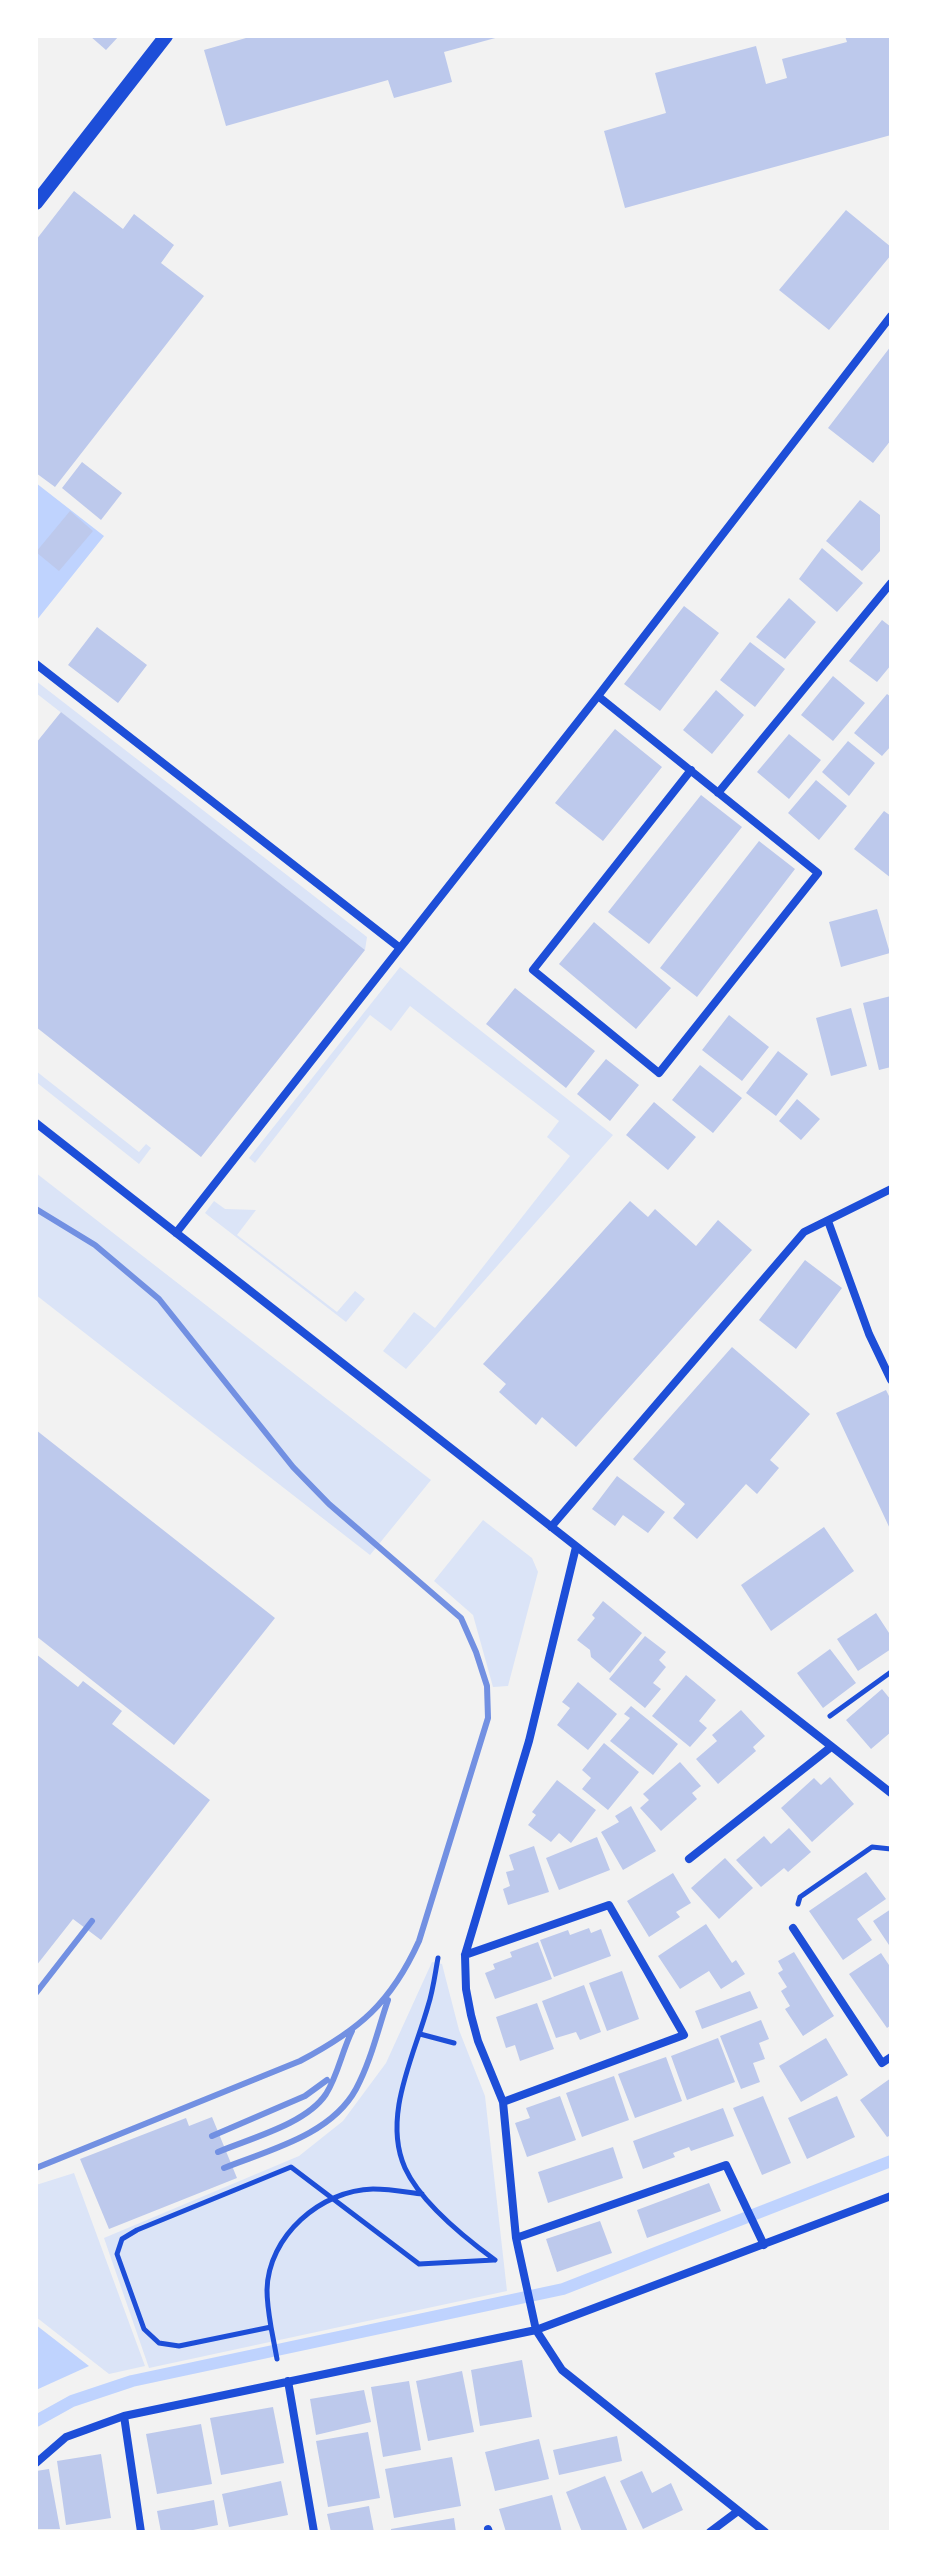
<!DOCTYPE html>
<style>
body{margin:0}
#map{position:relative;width:927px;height:2568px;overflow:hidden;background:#f2f2f2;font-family:Quicksand,sans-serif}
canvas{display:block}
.frame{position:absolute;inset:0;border:38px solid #fff;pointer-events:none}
</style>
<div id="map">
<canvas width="927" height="2568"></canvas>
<div class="frame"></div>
</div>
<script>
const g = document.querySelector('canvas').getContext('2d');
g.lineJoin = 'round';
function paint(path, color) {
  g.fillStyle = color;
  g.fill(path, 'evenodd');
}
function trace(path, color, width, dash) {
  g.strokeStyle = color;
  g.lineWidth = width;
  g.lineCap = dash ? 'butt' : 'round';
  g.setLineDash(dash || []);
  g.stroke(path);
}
const green = new Path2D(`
 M36 681 367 937 365 950 36 693Z
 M400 967 613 1135 406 1369 383 1351 414 1312 435 1328 570 1156 547 1137 559 1121 410 1006 391 1031 370 1015 255 1163 249 1158Z
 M36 1071 139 1152 146 1144 151 1148 139 1164 36 1082Z
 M36 1173 431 1480 370 1555 36 1295Z
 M214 1201 225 1209 256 1210 237 1235 337 1312 355 1291 365 1299 346 1322 205 1213Z
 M483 1520 532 1558 538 1572 508 1686 493 1687 473 1615 434 1581Z
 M432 1962 442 1964 459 2030 485 2096 507 2291 149 2368 104 2238 299 2156 343 2121 386 2063Z
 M74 2173 145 2366 109 2374 36 2317V2185Z`);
const water = new Path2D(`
 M36 483 104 536 36 621Z
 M36 2325 89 2366 36 2390Z`);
const stream = new Path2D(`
 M36 2421 72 2401 132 2381 563 2289 891 2161`);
const building = new Path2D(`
 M90 36H119L106 50Z
 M253 36H498L499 37 444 52 452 82 394 98 388 80 226 126 204 50Z
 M845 36H891V135L625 208 604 131 666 113 655 73 756 46 766 84 787 78 782 59 847 42Z
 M74 191 123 229 134 214 174 245 161 263 204 296 55 487 36 473V240Z
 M846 210 891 247V255L829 330 779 290Z
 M891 346V440L873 463 828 428Z
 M82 462 122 493 101 520 62 488Z
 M860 500 880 515V551L862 571 826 541Z
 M70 511 93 531 59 571 36 552Z
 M822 548 863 583 837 612 799 579Z
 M789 598 816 622 785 659 756 637Z
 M684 606 719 633 660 711 624 684Z
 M882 620 891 627V665L877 682 849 661Z
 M97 627 147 665 118 703 68 665Z
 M750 642 785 669 755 707 720 680Z
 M833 676 865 703 833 741 801 715Z
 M716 690 744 715 712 754 683 730Z
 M887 694 891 697V746L882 756 854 733Z
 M61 712 365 950 201 1157 36 1027V743Z
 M615 729 662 767 603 841 555 803Z
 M789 734 821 760 789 799 757 772Z
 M848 741 875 763 849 796 822 772Z
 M816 780 847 806 819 840 788 813Z
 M701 795 742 827 649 944 608 912Z
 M884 811 891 816V878L854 849Z
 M759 841 795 869 697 997 660 968Z
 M877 909 890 953 841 967 829 922Z
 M594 922 671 988 636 1029 559 964Z
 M515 988 595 1051 566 1088 486 1024Z
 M891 996V1067L879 1070 863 1003Z
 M851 1008 867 1066 831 1076 816 1018Z
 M729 1015 769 1047 742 1081 702 1050Z
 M778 1051 808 1074 776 1116 746 1093Z
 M606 1059 639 1085 610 1121 577 1094Z
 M700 1065 742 1098 713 1133 672 1100Z
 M797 1099 820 1119 801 1140 779 1121Z
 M654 1102 696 1137 668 1170 626 1135Z
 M630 1201 648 1217 655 1209 696 1246 718 1220 752 1250 576 1447 542 1417 536 1425 499 1392 506 1384 483 1364Z
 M805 1260 842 1288 796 1349 759 1320Z
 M732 1347 810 1414 770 1460 779 1468 757 1494 746 1484 697 1539 673 1518 685 1504 633 1459Z
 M886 1390 891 1400V1531L836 1413Z
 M36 1430 275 1618 174 1745 36 1636Z
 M617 1476 665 1512 648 1533 623 1515 615 1526 592 1509Z
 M824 1527 854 1571 771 1631 741 1585Z
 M603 1601 642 1633 610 1673 591 1657 590 1650 577 1640 595 1618 592 1615Z
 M876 1613 891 1636V1649L858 1671 837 1639Z
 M645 1636 666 1652 659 1660 666 1667 653 1683 661 1689 645 1708 609 1679Z
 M830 1649 856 1683 823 1708 797 1673Z
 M36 1654 78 1687 83 1681 122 1711 112 1724 210 1800 101 1940 73 1919 36 1966Z
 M686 1675 716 1700 699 1721 707 1728 690 1747 652 1716Z
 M578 1682 617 1714 588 1750 557 1725 570 1708 562 1702Z
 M882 1689 891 1700V1732L871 1749 846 1720Z
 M631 1706 678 1744 653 1775 610 1741 630 1718 624 1714Z
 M741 1710 765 1736 753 1747 756 1751 718 1784 696 1759 717 1741 712 1735Z
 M604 1743 639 1772 608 1810 582 1789 591 1778 582 1770Z
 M680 1762 701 1786 692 1793 697 1799 661 1831 640 1808 649 1800 643 1794Z
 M830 1777 854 1804 812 1842 781 1808 814 1778 821 1785Z
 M557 1780 596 1810 571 1843 559 1833 551 1842 528 1825 536 1815 532 1812Z
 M631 1806 656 1851 623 1870 601 1832 619 1822 615 1816Z
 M789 1828 811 1852 788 1872 784 1868 761 1887 736 1860 764 1836 771 1844Z
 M597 1837 610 1870 559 1890 546 1858Z
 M534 1846 549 1892 508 1905 503 1889 510 1886 506 1872 514 1870 509 1855Z
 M725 1858 753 1888 719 1919 691 1888Z
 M866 1872 886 1899 857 1919 872 1940 843 1960 809 1911Z
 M673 1873 691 1903 676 1912 680 1917 649 1937 627 1901Z
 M891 1909V1948L873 1921Z
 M706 1924 732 1963 736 1960 745 1974 721 1989 709 1971 680 1989 658 1956Z
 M589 1928 591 1933 601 1929 611 1956 554 1977 540 1940 568 1930 570 1935Z
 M538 1942 552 1979 495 1999 485 1973 495 1969 493 1964 512 1957 510 1952Z
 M794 1952 834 2016 803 2036 785 2009 790 2006 781 1991 787 1987 778 1973 783 1970 778 1961Z
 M881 1953 891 1968V2025L887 2028 849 1974Z
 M622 1971 639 2019 607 2031 589 1983Z
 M584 1985 601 2032 580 2040 576 2032 556 2038 542 2001Z
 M750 1991 758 2008 702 2029 695 2011Z
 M537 2003 554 2049 520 2061 515 2045 506 2048 496 2017Z
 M761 2020 769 2039 759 2043 765 2059 753 2063 760 2082 741 2089 720 2036Z
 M718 2038 735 2082 687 2100 671 2056Z
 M826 2038 848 2075 801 2102 779 2066Z
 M666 2057 682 2101 635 2118 618 2074Z
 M614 2076 629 2120 582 2137 566 2093Z
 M891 2078V2135L887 2137 860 2100Z
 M560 2096 576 2140 527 2157 515 2123 530 2118 526 2108Z
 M763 2096 791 2163 762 2175 733 2108Z
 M837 2096 855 2137 807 2159 788 2118Z
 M723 2108 734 2136 691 2151 689 2147 673 2153 675 2157 643 2169 633 2141Z
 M212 2117 237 2178 109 2229 80 2159 186 2118 189 2126Z
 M613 2147 623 2178 548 2203 538 2172Z
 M709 2183 721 2211 647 2238 637 2210Z
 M600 2221 612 2253 557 2272 546 2239Z
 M522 2360 532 2417 480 2426 471 2370Z
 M462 2371 474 2432 428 2441 416 2381Z
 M409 2381 421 2450 383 2457 371 2387Z
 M364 2390 371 2422 316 2435 310 2399Z
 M273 2407 284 2463 221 2475 210 2418Z
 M201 2424 212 2484 157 2494 146 2434Z
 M368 2432 380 2498 328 2507 316 2441Z
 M617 2436 622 2461 559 2475 553 2450Z
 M539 2439 549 2479 495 2491 485 2452Z
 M101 2454 111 2518 66 2525 57 2461Z
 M452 2457 461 2506 394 2518 385 2469Z
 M49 2469 60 2529H36V2471Z
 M642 2471 652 2493 671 2483 683 2510 643 2529 620 2481Z
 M605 2476 628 2532H582L566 2492Z
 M281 2481 288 2515 229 2527 222 2494Z
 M552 2495 562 2532H506L499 2509Z
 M214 2500 218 2525 183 2532H161L157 2511Z
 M369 2506 374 2532H331L327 2514Z
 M454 2518 456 2532H391V2529Z`);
const path = new Path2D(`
 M830 1716 891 1672
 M798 1904 800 1897 872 1847 891 1849
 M438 1958C435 1974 433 1991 428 2006 414 2056 382 2117 405 2168 421 2203 465 2238 495 2260
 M420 2034 454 2043
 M271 2327C269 2315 267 2302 267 2290 268 2236 321 2190 373 2189 390 2189 406 2192 422 2194
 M277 2359 271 2327 179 2346 159 2343 144 2329 117 2254 122 2239 137 2230 291 2167 419 2264 494 2260`);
const minor = new Path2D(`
 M36 664 400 948 176 1233
 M598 696C672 755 745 814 818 873L659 1073 533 970 691 770
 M718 793 891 583
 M400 948 598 696 891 316
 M36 1123 891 1793
 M828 1221 869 1334 891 1380
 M551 1527 804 1232 891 1189
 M576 1547 529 1741 465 1955 466 1989 471 2015 478 2041 503 2102 516 2238 536 2330 562 2370 765 2532
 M689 1859 831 1747
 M793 1928 882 2063 891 2057
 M465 1955 609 1905 684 2035 503 2102
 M516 2238 726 2165 764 2245
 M288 2381 314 2532
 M124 2416 141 2532
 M36 2463 66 2437 124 2416 536 2330 891 2196
 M488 2529 489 2532
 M710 2532 738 2511`);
const tertiary = new Path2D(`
 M36 203 166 36`);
const rail = new Path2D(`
 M36 1209 95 1245 159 1299 293 1467 329 1504 461 1618 476 1652 487 1686 488 1718 419 1941C391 2003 359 2030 300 2061L36 2168
 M36 1993 92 1921
 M212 2136 305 2096 327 2080
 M218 2152C251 2138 306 2124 326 2094 338 2075 342 2051 352 2031
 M224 2168C269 2150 331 2135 356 2089 371 2061 378 2029 388 2000`);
paint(green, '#dbe4f7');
paint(water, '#bfd3fe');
trace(stream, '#bfd3fe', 12);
paint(building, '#bdc9ec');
trace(path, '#1d4ed8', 5);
trace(minor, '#1d4ed8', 8);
trace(tertiary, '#1d4ed8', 14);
trace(rail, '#7290e2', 6);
</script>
